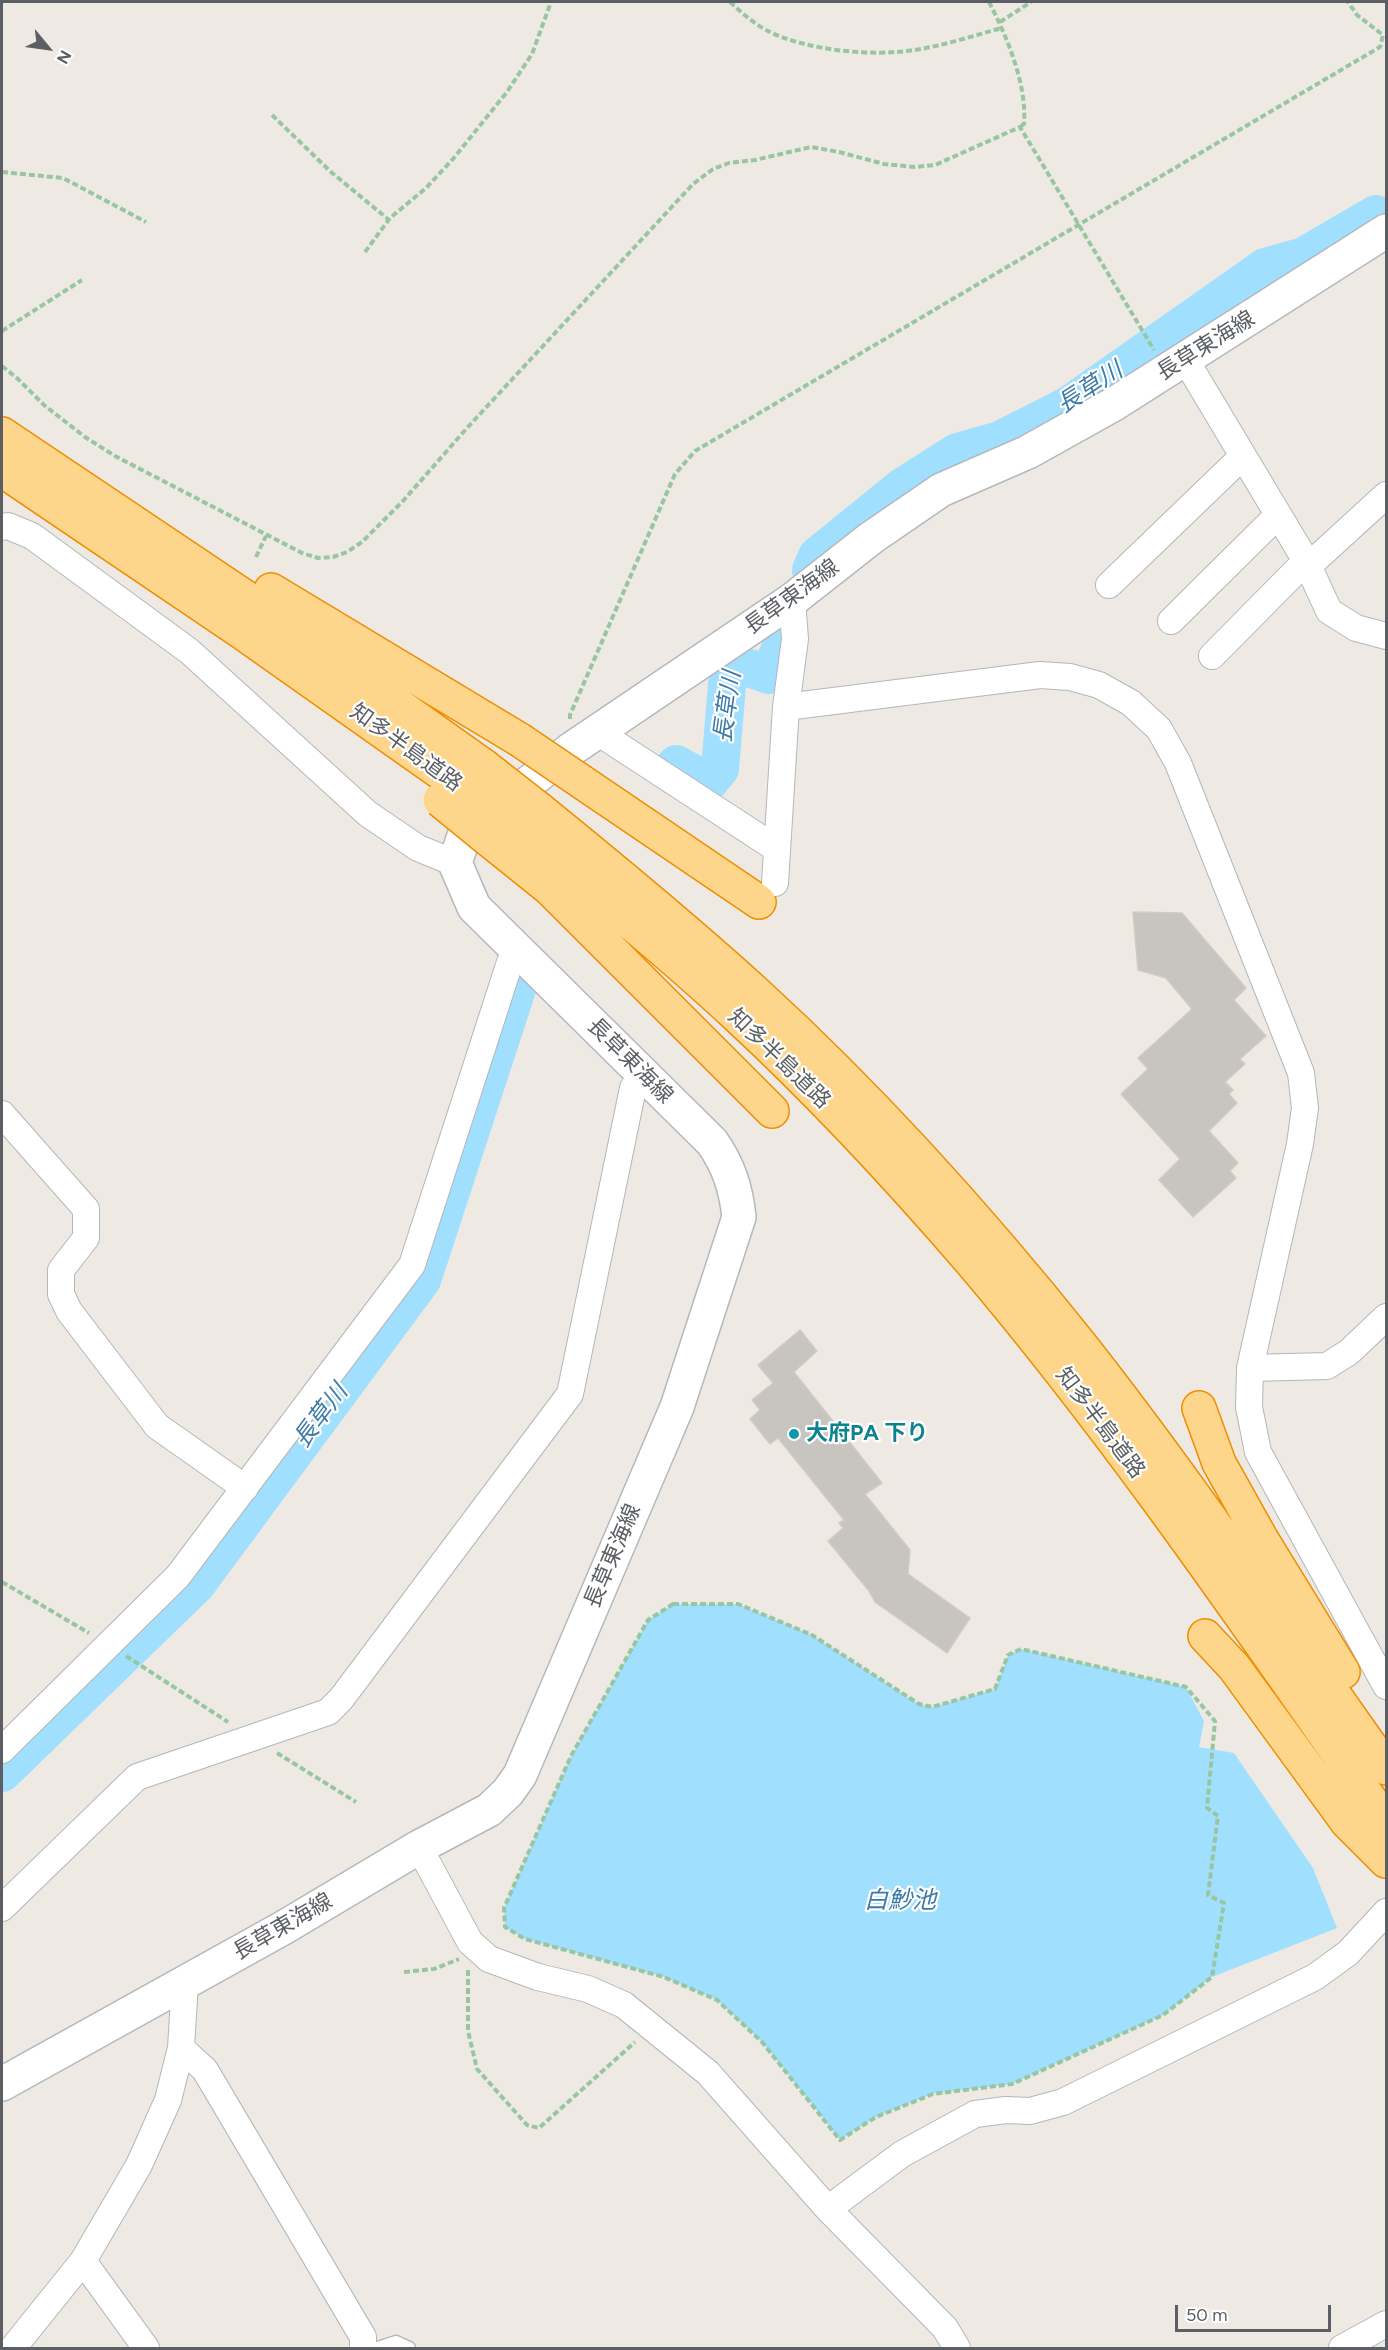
<!DOCTYPE html>
<meta charset="utf-8">
<style>
body{margin:0}
#map{position:relative;width:1388px;height:2350px;overflow:hidden;background:#eeeae3;font-family:Figtree,sans-serif}
canvas{display:block}
.frame{position:absolute;inset:0;border:3px solid #5b5f63;pointer-events:none}
.north{position:absolute;left:18px;top:18px;width:60px;height:60px;-webkit-text-stroke:4px #fff;paint-order:stroke;rotate:119deg;font-size:16px;font-weight:700;line-height:24px;text-align:center;color:#5b5f63}
.north::after{content:'';display:block;margin:auto;width:21px;height:27px;background:#5b5f63;clip-path:polygon(50% 0,100% 100%,50% 72%,0 100%)}
.scale{position:absolute;left:1175px;top:2305px;width:156px;height:27px;box-sizing:border-box;border:3px solid #5b5f63;border-top:0;padding-left:8px;font-size:18px;line-height:21px;white-space:nowrap;color:#5b5f63;-webkit-text-stroke:4px #fff;paint-order:stroke}
</style>
<div id="map">
<canvas width="1388" height="2350"></canvas>
<div class="frame"></div>
<div class="north">N</div>
<div class="scale">50 m</div>
</div>
<script>
const g = document.querySelector('canvas').getContext('2d');
g.lineJoin = 'round';
function paint(path, color) {
  g.fillStyle = color;
  g.fill(path, 'evenodd');
}
function trace(path, color, width, dash) {
  g.strokeStyle = color;
  g.lineWidth = width;
  g.lineCap = dash ? 'butt' : 'round';
  g.setLineDash(dash || []);
  g.stroke(path);
}
function write(font, color, halo, rows, align = 'center') {
  g.font = font + ' Figtree,"Noto Sans JP",sans-serif';
  g.lineWidth = 4.5;
  g.setLineDash([]);
  g.textBaseline = 'middle';
  g.strokeStyle = halo;
  g.fillStyle = color;
  for (const [text, x, y, turn = 0] of rows) {
    g.save();
    g.translate(x, y);
    g.rotate((+turn || 0) * Math.PI / 180);
    g.textAlign = isNaN(turn) ? turn : align;
    if (halo) g.strokeText(text, 0, 0);
    g.fillText(text, 0, 0);
    g.restore();
  }
}
const water = new Path2D(`
 M673 1604H738L812 1635 919 1704 932 1707 995 1689 1008 1655 1021 1649 1186 1687 1204 1721 1199 1747 1234 1753 1313 1868 1337 1928 1212 1977 1163 2015 1012 2084 932 2094 876 2117 840 2140 762 2042 717 2000 664 1977 525 1939 505 1927 504 1908 571 1756 648 1620Z`);
const river = new Path2D(`
 M811 570 817 556 902 487 957 452 1000 440 1067 406 1265 267 1304 256 1376 214
 M676 764 709 782 720 769 729 661 769 675 782 644
 M2 1773 197 1584 422 1280 519 983`);
const building = new Path2D(`
 M1133 912 1182 913 1246 988 1234 1000 1266 1036 1240 1059 1245 1064 1225 1082 1233 1090 1229 1094 1237 1103 1209 1131 1238 1163 1230 1171 1236 1178 1193 1217 1159 1180 1180 1159 1121 1094 1148 1069 1138 1058 1192 1009 1166 978 1138 970Z
 M800 1330 817 1351 794 1372 882 1483 865 1494 910 1550 908 1574 970 1618 947 1653 875 1602 869 1591 828 1541 843 1528 839 1523 844 1520 778 1438 770 1444 750 1419 760 1410 752 1400 773 1383 758 1365Z`);
const path = new Path2D(`
 M730 2C741 12 752 22 766 30 800 48 857 55 895 52 932 50 968 37 1002 28
 M989 2C1007 37 1027 84 1024 124L1020 127
 M1000 22 1031 2
 M272 115 331 172 389 220
 M2 172 63 178 146 222
 M365 252 390 218 426 188 453 159 507 92 532 54 551 2
 M2 331 82 280
 M2 366 18 379 44 405 85 437 115 456 302 553 318 558 333 557 347 552 362 542 403 501 467 428 693 184 713 169 729 163 755 160 811 147 839 152 884 164 915 167 935 165 1020 127 1154 350
 M256 557 266 536
 M570 719V715L675 474 695 451 1380 47 1383 35 1357 15 1348 2
 M2 1582 89 1633
 M673 1604H738L812 1635 919 1704 932 1707 995 1689 1008 1655 1021 1649 1186 1687 1215 1721 1207 1808 1218 1816 1208 1895 1224 1903 1212 1977 1163 2015 1012 2084 933 2094 876 2117 840 2140 762 2042 717 2000 664 1977 525 1939 505 1927 504 1908 571 1756 648 1620Z
 M126 1656 228 1722
 M277 1753 356 1802
 M468 1970V2031L477 2069 527 2125 539 2128 635 2042
 M404 1972 434 1969 459 1959`);
const lane = new Path2D(`
 M378 2348 396 2342 409 2348`);
const street = new Path2D(`
 M1185 359 1306 561 1329 611 1356 628 1386 636
 M2 527 8 526 32 536 189 651 368 814 418 848 455 863
 M1109 585 1243 456
 M1171 621 1278 515
 M1212 656 1299 568 1315 560 1386 495
 M786 707 1040 675 1070 677 1099 685 1131 703 1159 729 1178 763 1301 1073 1305 1108 1300 1144 1250 1368 1249 1407 1258 1452 1386 1686
 M596 731 777 849
 M775 883 786 707 795 639 792 600
 M2 1114 86 1209V1238L61 1270V1294L69 1311 157 1426 245 1488
 M1250 1368 1327 1366 1349 1352 1386 1317
 M2 1750 178 1576 412 1265 510 962 517 949
 M419 1847 470 1942 489 1959 538 1977 588 1989 624 2005 708 2073 828 2209 945 2328 957 2348
 M2 1908 137 1777 328 1712 341 1699 570 1394 633 1088 644 1075
 M181 2048 205 2070 363 2337V2348
 M828 2209 902 2154 975 2114 1006 2110 1030 2111 1063 2102 1315 1977 1348 1953 1386 1912
 M83 2261 146 2348
 M13 2348 83 2261 139 2165 168 2100 181 2048 185 1982
 M1342 2348 1386 2324`);
const secondary = new Path2D(`
 M2 2084 283 1928 419 1847 489 1810 508 1792 520 1775 677 1407 739 1217C736 1189 729 1166 712 1142L474 907 455 863 465 833 570 750 792 600 871 538 941 490 1028 452 1114 404 1386 231`);
const highway = new Path2D(`
 M2 434 260 607 484 766
 M2 470 243 633 461 787
 M271 590 520 740
 M582 782 759 902
 M539 809C613 869 686 929 756 993 873 1100 981 1220 1080 1344 1188 1481 1285 1626 1386 1768
 M513 827C589 888 666 950 738 1017 821 1094 899 1178 973 1264 1123 1441 1253 1633 1386 1822
 M489 840 550 889 772 1111
 M1199 1408 1219 1463 1262 1540 1343 1672
 M1205 1636 1234 1667 1347 1822 1386 1861`);
const highwayBridge = new Path2D(`
 M520 740 582 782
 M484 766 539 809
 M461 787 513 827
 M440 800 489 840`);
const markers = [
 [794,1434,6,"#0f9aa8"]
];
const streetNames = [
 ["長草東海線",1206,346,-32],
 ["長草東海線",792,597,-36],
 ["知多半島道路",406,748,36],
 ["知多半島道路",779,1059,44],
 ["長草東海線",630,1061,45],
 ["知多半島道路",1100,1423,53],
 ["長草東海線",613,1556,-67],
 ["長草東海線",283,1927,-30]
];
const cultureNames = [
 ["大府PA 下り",806,1434]
];
const waterNames = [
 ["長草川",1090,388,-33],
 ["長草川",728,707,-82],
 ["長草川",321,1416,-53],
 ["白魦池",900,1901]
];
paint(water, '#a1dfff');
trace(river, '#a1dfff', 38);
paint(building, '#c8c5c0');
trace(building, '#d2cbc1', 1.5);
trace(lane, '#b3b6ba', 15);
trace(street, '#b3b6ba', 28);
trace(secondary, '#b4b8bd', 36);
trace(highway, '#ef8e01', 36);
trace(path, '#98c6a1', 4, [6, 3]);
trace(lane, '#fff', 12);
trace(street, '#fff', 26);
trace(secondary, '#fff', 33);
trace(highway, '#fdd58b', 33);
trace(highwayBridge, '#ef8e01', 36, []);
trace(highwayBridge, '#fdd58b', 33);
for (const [x, y, r, color] of markers) {
  const dot = new Path2D();
  dot.arc(x, y, r, 0, 2 * Math.PI);
  g.fillStyle = color;
  g.fill(dot);
  trace(dot, '#fff', 2);
}
write('22px', '#5b5f63', '#fff', streetNames);
write('bold 22px', '#0d838f', '#fff', cultureNames, 'left');
write('italic 24px', '#3c7aa7', '#fff', waterNames);
</script>
